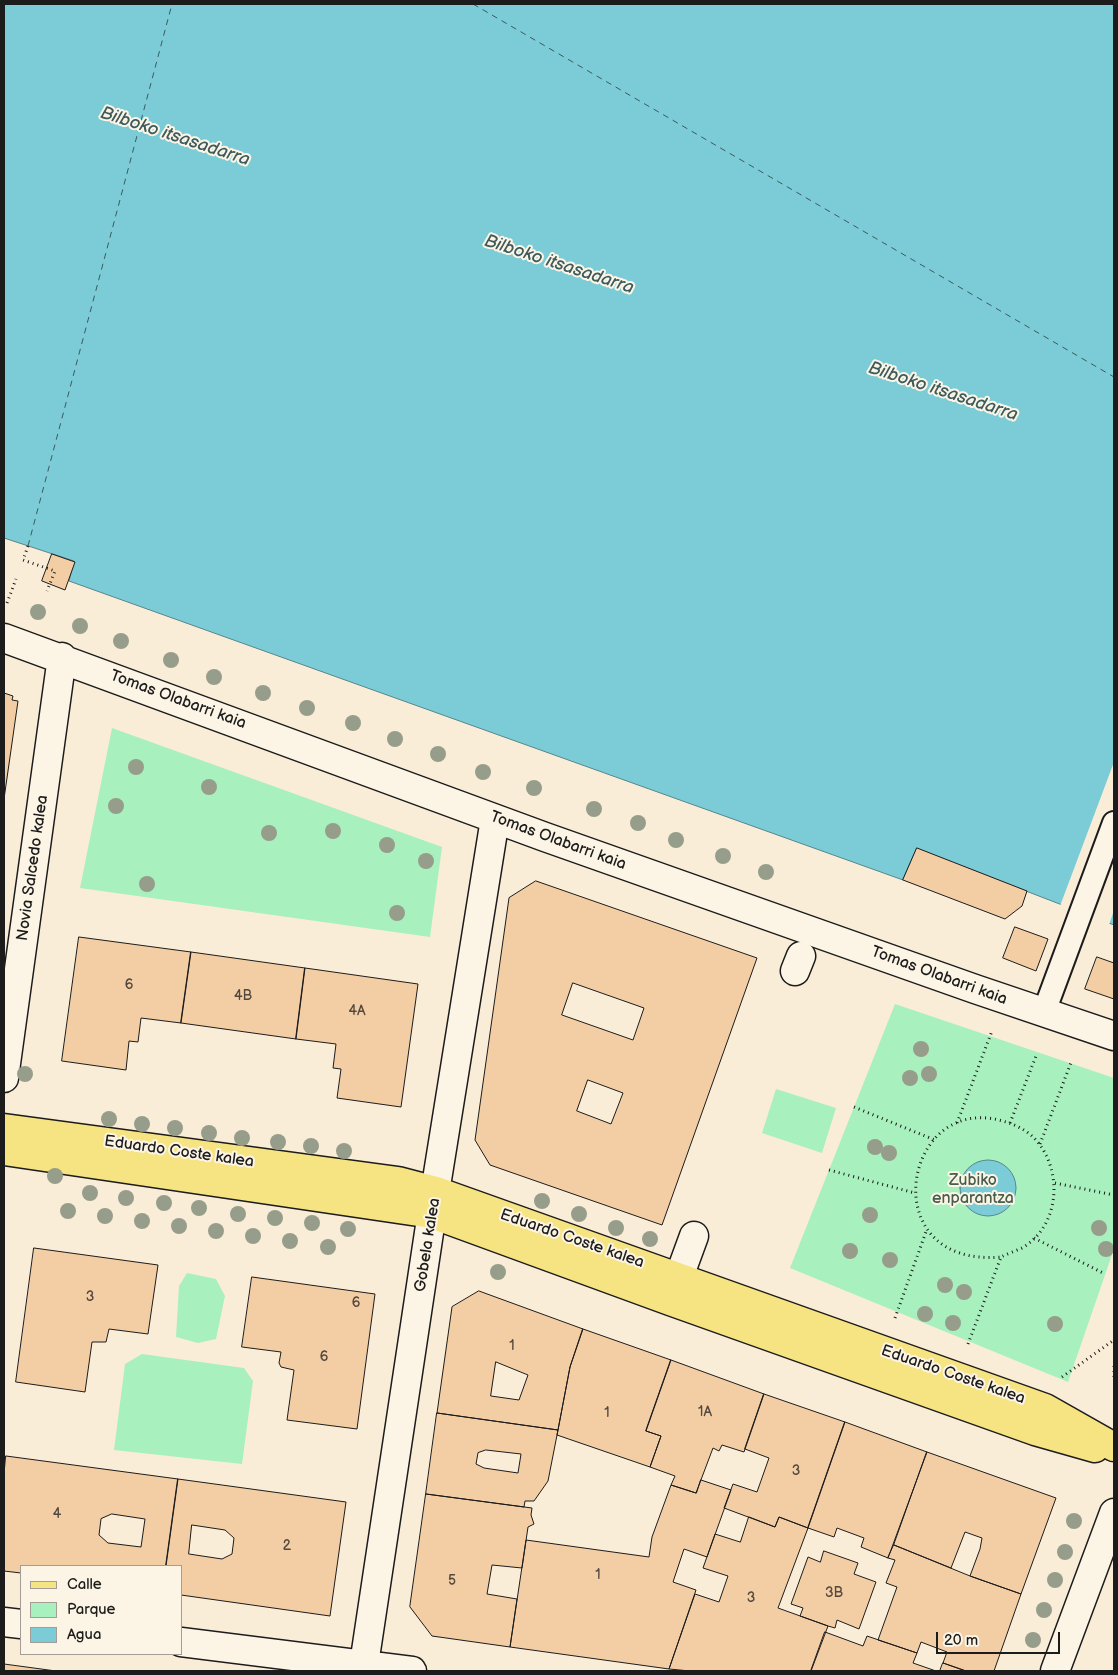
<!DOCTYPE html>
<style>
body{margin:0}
#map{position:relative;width:1118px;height:1675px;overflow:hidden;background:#faedd8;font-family:"Balsamiq Sans",sans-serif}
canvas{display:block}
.frame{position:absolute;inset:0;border:5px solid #1c1c1c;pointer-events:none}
.legend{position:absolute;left:20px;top:1565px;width:162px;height:90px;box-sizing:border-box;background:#fcf5e5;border:1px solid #a29e95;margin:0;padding:6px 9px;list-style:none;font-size:15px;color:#1c1c1c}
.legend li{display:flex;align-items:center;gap:10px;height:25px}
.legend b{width:25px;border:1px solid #a29e95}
.scale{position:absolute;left:936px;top:1632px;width:124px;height:22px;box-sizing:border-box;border:2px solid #1c1c1c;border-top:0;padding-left:6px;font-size:15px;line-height:18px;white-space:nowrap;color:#1c1c1c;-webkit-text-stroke:4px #fcf5e5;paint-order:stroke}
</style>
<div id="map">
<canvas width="1118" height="1675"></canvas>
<div class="frame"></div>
<ul class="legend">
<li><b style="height:6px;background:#f6e381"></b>Calle</li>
<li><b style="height:14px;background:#a8f0bd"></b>Parque</li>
<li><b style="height:14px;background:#7bccd6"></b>Agua</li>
</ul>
<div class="scale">20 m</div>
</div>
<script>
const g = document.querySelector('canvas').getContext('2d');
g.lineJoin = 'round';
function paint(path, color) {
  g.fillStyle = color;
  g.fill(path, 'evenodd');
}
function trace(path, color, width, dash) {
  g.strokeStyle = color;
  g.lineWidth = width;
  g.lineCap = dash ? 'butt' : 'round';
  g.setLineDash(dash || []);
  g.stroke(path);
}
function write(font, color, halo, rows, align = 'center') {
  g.font = font + ' "Balsamiq Sans",sans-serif';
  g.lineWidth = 4;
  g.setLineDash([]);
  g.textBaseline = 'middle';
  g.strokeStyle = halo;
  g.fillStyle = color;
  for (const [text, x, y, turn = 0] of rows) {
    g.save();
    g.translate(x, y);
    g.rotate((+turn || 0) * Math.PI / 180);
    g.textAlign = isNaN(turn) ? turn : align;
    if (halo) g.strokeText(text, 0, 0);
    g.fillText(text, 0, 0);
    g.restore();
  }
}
const green = new Path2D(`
 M112 728 442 847 430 937 80 888Z
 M895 1004 1114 1078V1249L1068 1382 790 1268Z
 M776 1089 836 1108 822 1153 762 1133Z
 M187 1273 216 1279 225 1296 216 1339 198 1343 176 1337 179 1286Z
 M142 1354 244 1368 253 1381 242 1464 114 1450 125 1364Z`);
const water = new Path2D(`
 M4 4H1114V925L917 849 903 880 69 581 74 561 4 538Z
 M960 1188a28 28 0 1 1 56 0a28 28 0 1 1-56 0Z`);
const pier = new Path2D(`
 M1114 762V910L1109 925 1060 906Z`);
const ferry = new Path2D(`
 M473 4 1114 377
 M28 546 172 4`);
const building = new Path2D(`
 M52 554 75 562 65 590 42 581Z
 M4 693 13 696 12 700 18 701 4 799Z
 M917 848 1027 891 1022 906 1005 919 903 880Z
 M536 881 757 958 662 1225 490 1165 475 1140 509 898ZM573 983 644 1008 633 1040 562 1015ZM588 1080 623 1093 611 1124 577 1111Z
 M1015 927 1048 939 1036 971 1003 958Z
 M79 937 191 952 181 1023 141 1018 138 1042 129 1041 126 1070 62 1061Z
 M191 952 305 968 296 1039 181 1023Z
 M1097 957 1114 963V999L1085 989Z
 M305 968 418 984 401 1107 337 1098 341 1069 333 1068 336 1044 296 1039Z
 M34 1248 158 1265 148 1334 109 1329 106 1342H92L85 1392 16 1382Z
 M252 1277 375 1294 357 1429 287 1420 294 1370 281 1367 279 1363 281 1352 242 1347Z
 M479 1291 583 1329 570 1367 558 1430 437 1413 452 1307ZM496 1362 528 1375 519 1400 491 1396Z
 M583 1329 671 1360 646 1431 661 1436 650 1467 557 1435 570 1367Z
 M671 1360 764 1394 744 1452 722 1445 719 1451 713 1448 696 1493 671 1485 675 1476 650 1467 661 1436 646 1431Z
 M764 1394 845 1422 808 1528 779 1517 775 1527 724 1508 733 1484 757 1492 769 1458 745 1449Z
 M437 1413 558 1430 548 1481 534 1501H525L524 1507 426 1494ZM486 1450 521 1454 518 1473 484 1468 476 1464 478 1453Z
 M845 1422 927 1452 888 1558 861 1547 864 1538 837 1528 834 1537 808 1528Z
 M927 1452 1056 1498 1021 1594 970 1576 980 1549 982 1538 965 1532 951 1568 894 1545Z
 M6 1456 178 1479 166 1566H21V1573L4 1571V1474ZM112 1514 145 1519 141 1547 108 1543 99 1535 101 1519Z
 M178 1479 346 1502 330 1616 181 1595V1566H166ZM192 1525 225 1530 234 1538 232 1554 222 1559 189 1554Z
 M701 1480 731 1490 707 1557 684 1549 673 1582 696 1590 669 1669 510 1647 526 1540 649 1557 652 1537 671 1485 696 1493Z
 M426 1494 532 1508 531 1515 534 1524 528 1527 522 1568 492 1565 487 1594 517 1599 510 1647 432 1636 410 1607Z
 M749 1517 775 1527 779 1517 808 1528 778 1608 828 1626 811 1671H690L669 1669 695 1594 719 1602 728 1576 703 1568 715 1534 740 1542Z
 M894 1545 970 1576 1021 1594 994 1671H966L943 1663 947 1652 921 1642 917 1653 878 1640 897 1587 886 1583 895 1560 888 1558Z
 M824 1551 858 1563 854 1574 876 1582 859 1629 837 1620 835 1628 828 1626 800 1616 803 1608 791 1604 808 1557 820 1562Z
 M825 1632 863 1646 867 1636 917 1653 913 1663 936 1671H811Z
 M943 1663 966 1671H940Z
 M4 1664 56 1671H4Z`);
const path = new Path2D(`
 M28 546 23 560 55 571 47 591
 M7 603 16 579
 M854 1107 935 1140
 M957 1123 992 1031
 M1010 1123 1036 1056
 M1040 1144 1072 1060
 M829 1170 915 1193
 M1055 1183 1114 1195
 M1034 1238 1105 1274
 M895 1318 927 1229
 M968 1344 1001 1257C1007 1254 1015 1251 1022 1248 1058 1227 1063 1177 1040 1145 1030 1131 1015 1124 999 1120 902 1096 874 1268 1001 1257
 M1114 1366V1379
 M1062 1377 1114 1340`);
const service = new Path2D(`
 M1044 1012 1114 823`);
const pedestrian = new Path2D(`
 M795 971 801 956
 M679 1277 694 1236`);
const minor = new Path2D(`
 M4 638 545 837 975 989 1114 1036
 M4 1078 62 657
 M4 1622 21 1624
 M181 1642 412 1671
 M363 1671 436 1186 495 819
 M1055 1671 1114 1513`);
const primary = new Path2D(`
 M4 1128 398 1181 436 1191 1045 1408 1114 1447
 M4 1151 432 1214 670 1301 1035 1431 1095 1448`);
const trees = [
 [38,612],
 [80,626],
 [121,641],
 [171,660],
 [214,677],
 [263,693],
 [307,708],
 [353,723],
 [395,739],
 [438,754],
 [136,767],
 [483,772],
 [209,787],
 [534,788],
 [116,806],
 [594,809],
 [638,823],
 [333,831],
 [269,833],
 [676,840],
 [387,845],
 [723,856],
 [426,861],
 [766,872],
 [147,884],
 [397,913],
 [921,1049],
 [25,1074],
 [929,1074],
 [910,1078],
 [109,1119],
 [142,1124],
 [175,1128],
 [209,1133],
 [242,1138],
 [278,1142],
 [311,1146],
 [875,1147],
 [344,1151],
 [889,1153],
 [55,1176],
 [90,1193],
 [126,1198],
 [542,1201],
 [164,1203],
 [199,1208],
 [68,1211],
 [238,1214],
 [579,1214],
 [870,1215],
 [105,1216],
 [275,1218],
 [142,1221],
 [312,1223],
 [179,1226],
 [616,1228],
 [1099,1228],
 [348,1229],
 [216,1231],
 [253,1236],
 [650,1239],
 [290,1241],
 [328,1247],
 [1106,1249],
 [850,1251],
 [890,1260],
 [498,1272],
 [945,1285],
 [964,1292],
 [925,1314],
 [953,1323],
 [1055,1324],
 [1074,1521],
 [1065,1552],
 [1055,1580],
 [1044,1610],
 [1033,1640]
];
const numberNames = [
 ["6",129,985],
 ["4B",243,996],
 ["4A",357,1011],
 ["3",90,1297],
 ["6",356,1303],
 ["1",512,1346],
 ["6",324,1357],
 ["1A",705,1412],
 ["1",607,1413],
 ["3",796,1471],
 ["4",57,1514],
 ["2",287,1546],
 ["1",598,1575],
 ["5",452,1581],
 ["3B",834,1593],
 ["3",751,1598]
];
const streetNames = [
 ["Tomas Olabarri kaia",178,700,20],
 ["Tomas Olabarri kaia",558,841,20],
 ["Novia Salcedo kalea",33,868,-82],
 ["Tomas Olabarri kaia",939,976,20],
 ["Eduardo Coste kalea",179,1152,8],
 ["Eduardo Coste kalea",572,1239,19],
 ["Gobela kalea",428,1245,-81],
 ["Eduardo Coste kalea",953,1375,19]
];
const parkNames = [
 ["Zubiko",973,1181],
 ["enparantza",973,1199]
];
const waterNames = [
 ["Bilboko itsasadarra",175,137,18],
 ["Bilboko itsasadarra",559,265,18],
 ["Bilboko itsasadarra",943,392,18]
];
paint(green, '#a8f0bd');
paint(water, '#7bccd6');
trace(water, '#55868c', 1);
paint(pier, '#faedd8');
trace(ferry, '#3d5a5d', 1, [6, 5]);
paint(building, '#f3cda3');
trace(building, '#1c1c1c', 1);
trace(service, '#1c1c1c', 26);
trace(pedestrian, '#1c1c1c', 31);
trace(minor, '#1c1c1c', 31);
trace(primary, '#1c1c1c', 31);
trace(path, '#1c1c1c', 3, [1, 4]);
trace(service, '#fcf5e5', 22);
trace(pedestrian, '#fcf5e5', 28);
trace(minor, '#fcf5e5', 28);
trace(primary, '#f6e381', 28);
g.fillStyle = '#979d8b';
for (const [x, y] of trees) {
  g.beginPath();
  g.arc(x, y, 8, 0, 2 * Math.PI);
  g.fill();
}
write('14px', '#52483e', null, numberNames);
write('16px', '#1c1c1c', '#fcf5e5', streetNames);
write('16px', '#465c4c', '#fcf5e5', parkNames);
write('italic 18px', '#3d5a5d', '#fcf5e5', waterNames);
</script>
